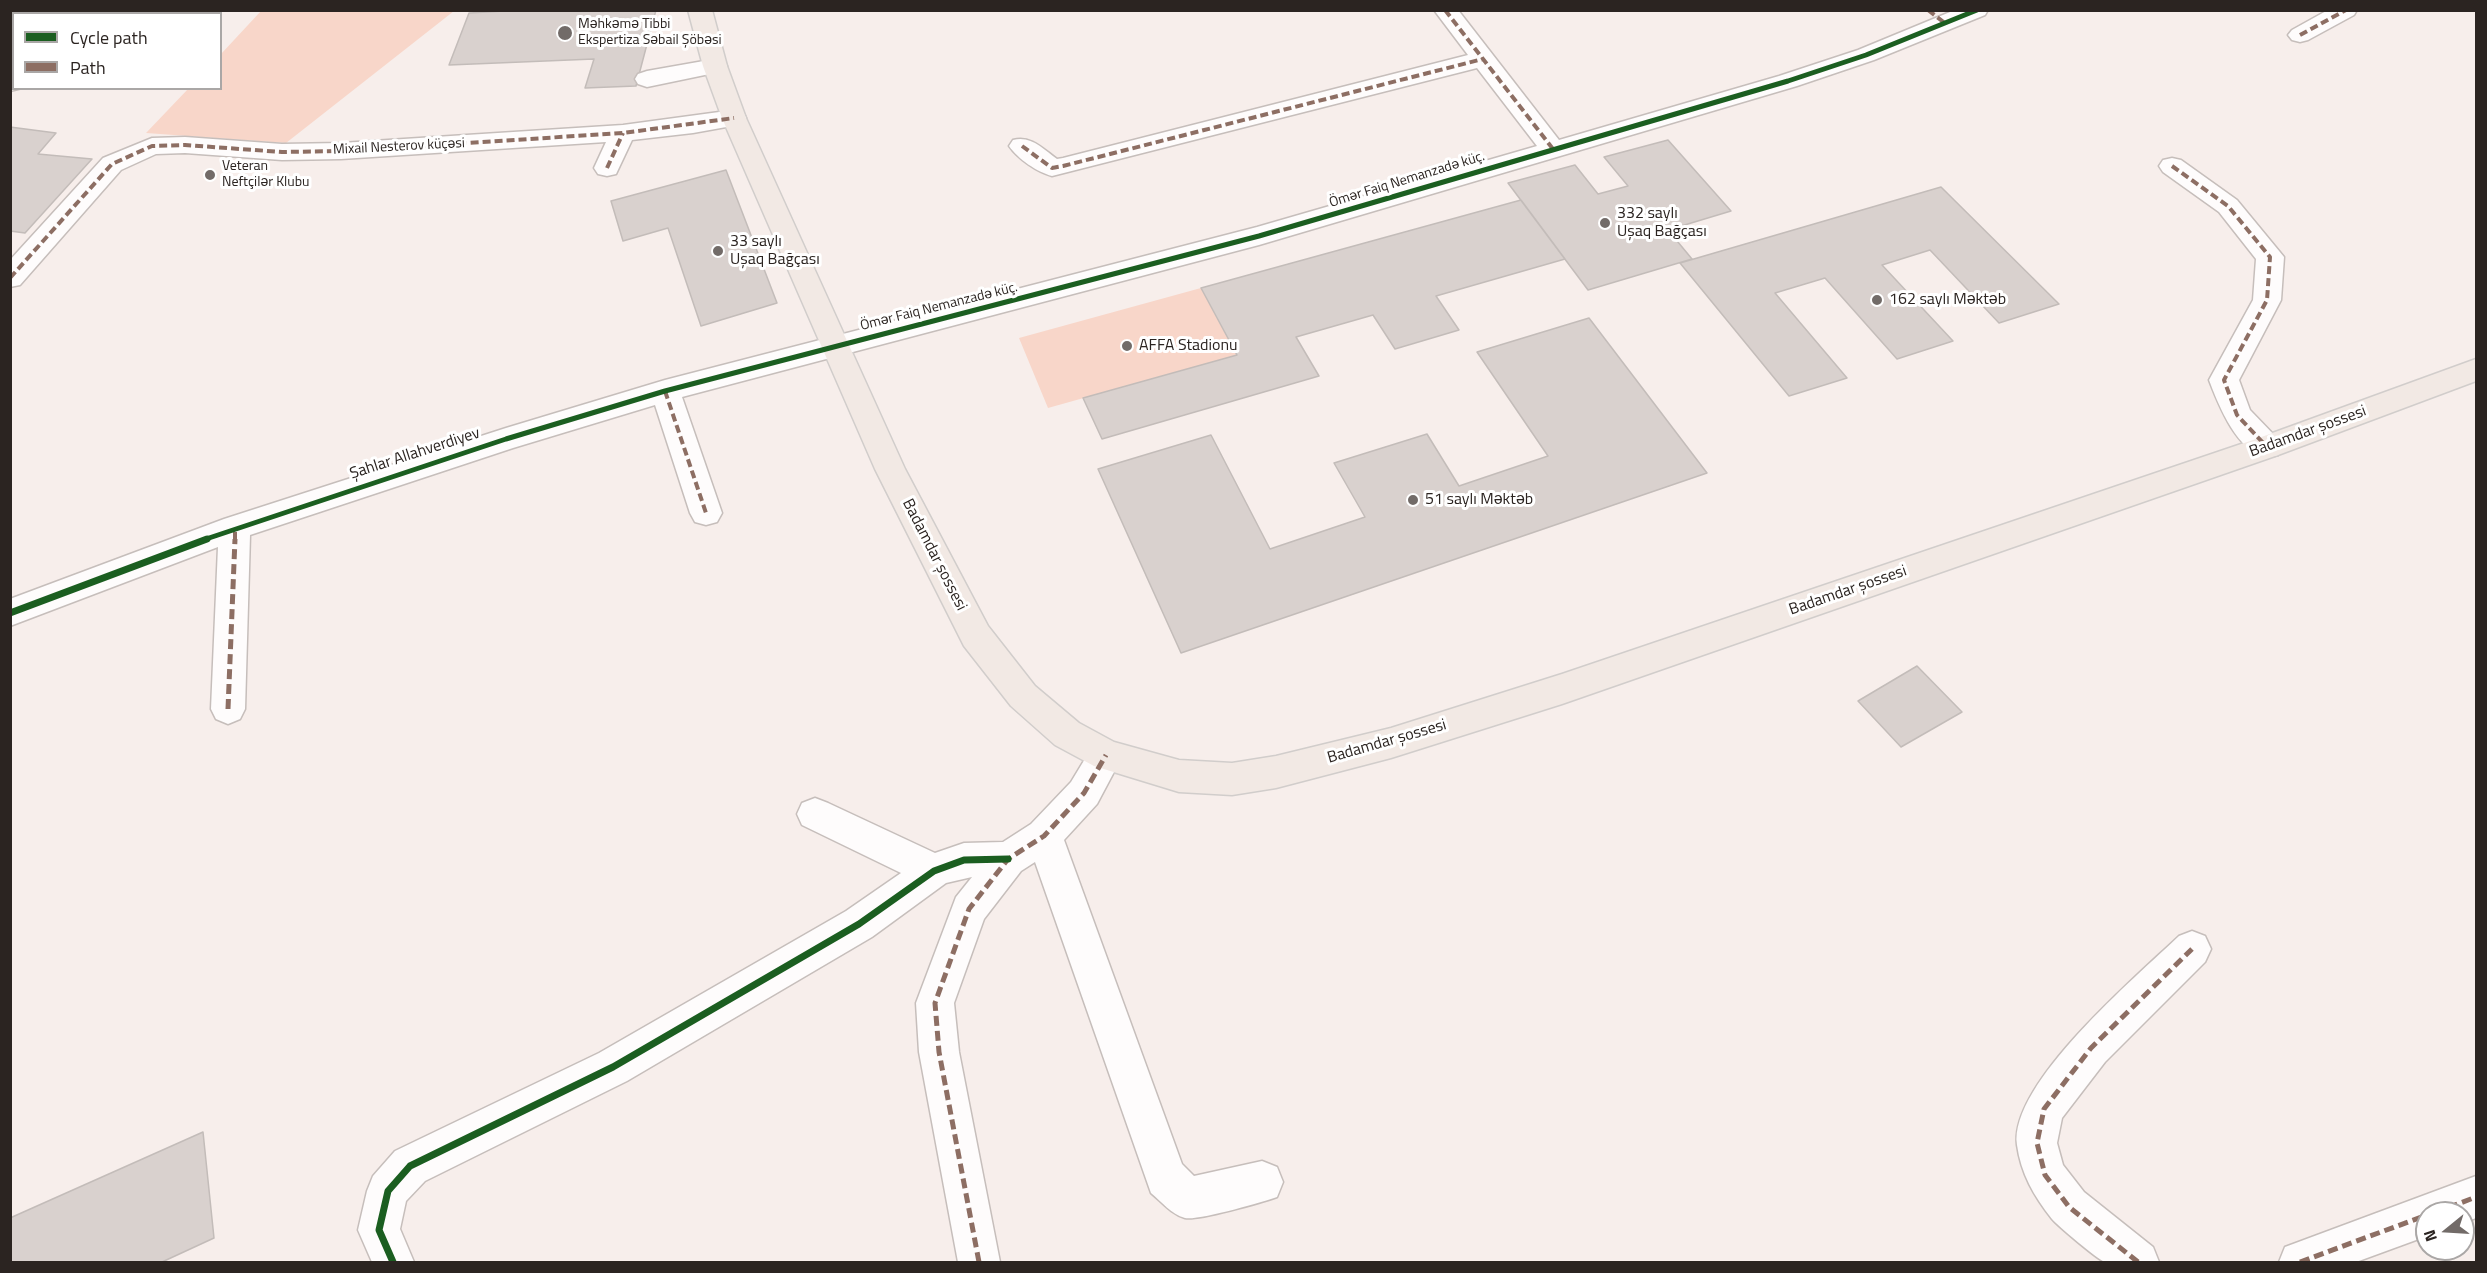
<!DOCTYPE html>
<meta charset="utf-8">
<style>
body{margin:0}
#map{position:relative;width:2487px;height:1273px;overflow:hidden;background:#f7eeeb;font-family:"Titillium Web",sans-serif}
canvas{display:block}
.frame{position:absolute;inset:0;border:12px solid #2b2421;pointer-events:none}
.legend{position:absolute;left:12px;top:12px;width:210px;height:78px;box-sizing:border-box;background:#fff;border:2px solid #aaa7a6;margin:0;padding:8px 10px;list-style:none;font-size:18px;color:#2b2421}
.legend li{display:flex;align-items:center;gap:12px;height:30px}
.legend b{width:30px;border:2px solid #aaa7a6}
.north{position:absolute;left:2415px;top:1201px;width:60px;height:60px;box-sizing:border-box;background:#fff;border:2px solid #aaa7a6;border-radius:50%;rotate:252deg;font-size:16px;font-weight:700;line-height:24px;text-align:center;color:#2b2421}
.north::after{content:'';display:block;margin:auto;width:21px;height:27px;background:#726b68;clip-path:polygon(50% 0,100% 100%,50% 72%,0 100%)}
</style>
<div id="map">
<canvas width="2487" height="1273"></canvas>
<div class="frame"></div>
<ul class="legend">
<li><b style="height:8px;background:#1b5e20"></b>Cycle path</li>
<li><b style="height:8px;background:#8d6e63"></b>Path</li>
</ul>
<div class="north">N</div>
</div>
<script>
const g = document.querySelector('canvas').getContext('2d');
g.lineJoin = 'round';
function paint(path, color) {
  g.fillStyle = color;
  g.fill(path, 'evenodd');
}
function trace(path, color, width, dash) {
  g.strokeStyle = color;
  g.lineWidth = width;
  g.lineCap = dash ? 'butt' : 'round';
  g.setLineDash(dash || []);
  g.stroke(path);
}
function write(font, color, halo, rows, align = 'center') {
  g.font = font + ' "Titillium Web",sans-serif';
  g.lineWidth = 6;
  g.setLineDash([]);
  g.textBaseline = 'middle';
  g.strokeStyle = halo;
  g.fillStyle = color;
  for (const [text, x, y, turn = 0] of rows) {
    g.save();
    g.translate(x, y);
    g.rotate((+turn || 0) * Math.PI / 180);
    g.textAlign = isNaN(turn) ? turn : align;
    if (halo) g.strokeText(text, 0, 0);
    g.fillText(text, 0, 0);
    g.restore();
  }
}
const green = new Path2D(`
 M261 11 262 10 454 11 286 143 146 133 188 89 220 88 221 54Z
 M1201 288 1237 355 1048 408 1019 338Z`);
const building = new Path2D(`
 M523 10H656L636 86 585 88 594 59 449 65 469 13Z
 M10 127 56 133 38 154 92 159 25 233 10 231Z
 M1668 140 1731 211 1668 230 1692 259 1588 290 1508 183 1575 165 1598 194 1628 186 1604 157Z
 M726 170 777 303 701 326 668 228 623 241 611 201Z
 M1941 187 2059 304 1999 323 1930 250 1882 265 1953 341 1897 359 1825 278 1775 293 1847 378 1789 396 1680 263Z
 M1521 200 1565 259 1436 296 1459 330 1395 349 1373 315 1296 337 1319 376 1102 439 1083 398 1237 355 1201 288Z
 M1589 318 1707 473 1181 653 1098 469 1211 435 1270 549 1365 517 1334 463 1427 434 1459 486 1548 456 1477 352Z
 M1917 666 1962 712 1901 747 1858 701Z
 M203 1132 214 1238 162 1262H10V1218Z`);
const minor = new Path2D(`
 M1434 10H1458L1559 140 1779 76 1858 50 1955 10H1988L1985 15 1874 60 1797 86 1259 245 682 397 722 513 717 522 706 525 695 522 690 513 655 405 513 448 250 535 245 709 240 719 228 724 216 719 211 709 218 547 10 626V599L224 519 506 428 665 380 1257 227 1537 146 1477 68 1052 176C1037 172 1018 159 1009 146L1013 140C1031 135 1043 149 1057 159L1063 158 1468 55Z
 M2328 10H2357L2354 15 2308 40 2300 42 2292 40 2288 35 2292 30Z
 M715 59 724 61 727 66 724 71 647 87 638 84 635 79 638 74 647 71Z
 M10 76H14V88H22L10 91Z
 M734 110 743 112 746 118 743 124 693 133 632 140 616 174 607 176 598 174 594 168 606 142 341 159 282 160 185 153 156 154 121 170 20 285 10 287V260L103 158 152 138 185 137 282 144 341 143 623 125Z
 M2172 158 2181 160 2237 200 2284 257 2281 300 2239 380 2250 410 2278 439 2282 447 2278 455C2242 466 2219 406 2209 380L2253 300 2256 259 2219 212 2163 172 2159 166 2163 160Z
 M1106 740 1118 744 1123 755 1097 804 1064 840 1182 1164 1194 1176 1262 1161 1277 1167 1283 1182 1277 1197C1263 1202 1197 1221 1185 1218 1171 1214 1162 1202 1151 1193L1035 862 1021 871 984 919 954 1003 959 1052 1000 1262H958L919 1052 916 1003 956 897 972 877 946 883 872 937 627 1081 425 1181 406 1201 400 1229 414 1262H372L358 1230 367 1191 373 1176 395 1151 599 1053 846 911 901 873 802 825 797 814 802 803 815 798 828 803 935 853 964 843 1003 842 1031 824 1071 782 1094 744Z
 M2192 931 2205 936 2211 949 2205 962 2105 1062 2062 1118 2057 1143 2063 1165 2084 1192 2153 1247 2159 1262C2151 1263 2112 1265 2105 1262 2098 1260 2057 1225 2052 1219 2034 1196 2021 1174 2017 1145 2009 1084 2136 977 2179 936Z
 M2476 1176V1218L2463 1223V1213H2427V1236L2356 1262H2279L2285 1247Z`);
const major = new Path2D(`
 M688 10H712L727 66 746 118 905 469 988 626 1035 686 1079 723 1114 742 1179 760 1232 763 1276 756 1391 728 1562 674 2256 439 2476 359V381L2278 455 1562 704 1391 758 1276 788 1232 795 1179 792 1094 766 1055 745 1011 706 964 646 875 469 722 118 703 66Z`);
const quietFar1 = new Path2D(`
 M1445 10 1553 149
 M1928 10 1946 24
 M2300 35 2346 10
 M1022 146 1052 168 1063 166 1483 59
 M2172 166 2228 206 2270 257 2267 300 2224 380 2237 415 2267 447
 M607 168 623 133
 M10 278 112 164 152 146 185 145 282 152 341 151 623 133 734 118
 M665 391 706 513
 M235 540V528`);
const quiet = new Path2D(`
 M228 709 235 539
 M2434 1213 2476 1197
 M979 1262 939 1052 935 1003 969 909 1008 859 1044 836 1084 793 1106 755
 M2138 1262 2069 1207 2045 1175 2037 1143 2044 1109 2091 1048 2192 949
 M2300 1262 2427 1215`);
const cyclewayFar1 = new Path2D(`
 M203 540 506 439 665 391 1259 236 1788 81 1866 55 1977 10`);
const cycleway = new Path2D(`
 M10 613 207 539
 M393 1262 379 1230 388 1191 410 1166 613 1067 859 924 934 871 964 860 1008 859`);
const markers = [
 [565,33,8,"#726b68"],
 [210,175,6,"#726b68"],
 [1605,223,6,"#726b68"],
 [718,251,6,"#726b68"],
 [1877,300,6,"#726b68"],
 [1127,346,6,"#726b68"],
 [1413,500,6,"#726b68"]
];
const farPoinames = [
 ["Məhkəmə Tibbi",578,25],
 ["Ekspertiza Səbail Şöbəsi",578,41],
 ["Veteran",222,167],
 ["Neftçilər Klubu",222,183]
];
const farStreetnames = [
 ["Mixail Nesterov küçəsi",399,147,-3],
 ["Ömər Faiq Nemanzadə küç.",1407,180,-17],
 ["Ömər Faiq Nemanzadə küç.",939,307,-14]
];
const poiNames = [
 ["332 saylı",1617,214],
 ["Uşaq Bağçası",1617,232],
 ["33 saylı",730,242],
 ["Uşaq Bağçası",730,260],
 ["162 saylı Məktəb",1889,300],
 ["AFFA Stadionu",1139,346],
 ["51 saylı Məktəb",1425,500]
];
const streetNames = [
 ["Badamdar şossesi",2308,432,-20],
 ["Şahlar Allahverdiyev",415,454,-18],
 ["Badamdar şossesi",934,555,63],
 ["Badamdar şossesi",1848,591,-19],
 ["Badamdar şossesi",1387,742,-16]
];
paint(green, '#f8d6c9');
paint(building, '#d9d1ce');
trace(building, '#c3bcb9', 1.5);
trace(minor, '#c6bebb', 3);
trace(major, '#d1cdcb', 3);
paint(minor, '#fefcfc');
paint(major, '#f2e9e4');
trace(quietFar1, '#8d6e63', 4, [8, 4]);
trace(quiet, '#8d6e63', 5, [10, 5]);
trace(cyclewayFar1, '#1b5e20', 5);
trace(cycleway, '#1b5e20', 7);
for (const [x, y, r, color] of markers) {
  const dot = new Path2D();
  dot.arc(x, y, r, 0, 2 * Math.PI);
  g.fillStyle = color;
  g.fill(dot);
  trace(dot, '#fff', 2);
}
write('14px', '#2b2421', '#fff', farPoinames, 'left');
write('14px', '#2b2421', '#fff', farStreetnames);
write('16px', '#2b2421', '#fff', poiNames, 'left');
write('16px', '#2b2421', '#fff', streetNames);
</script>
